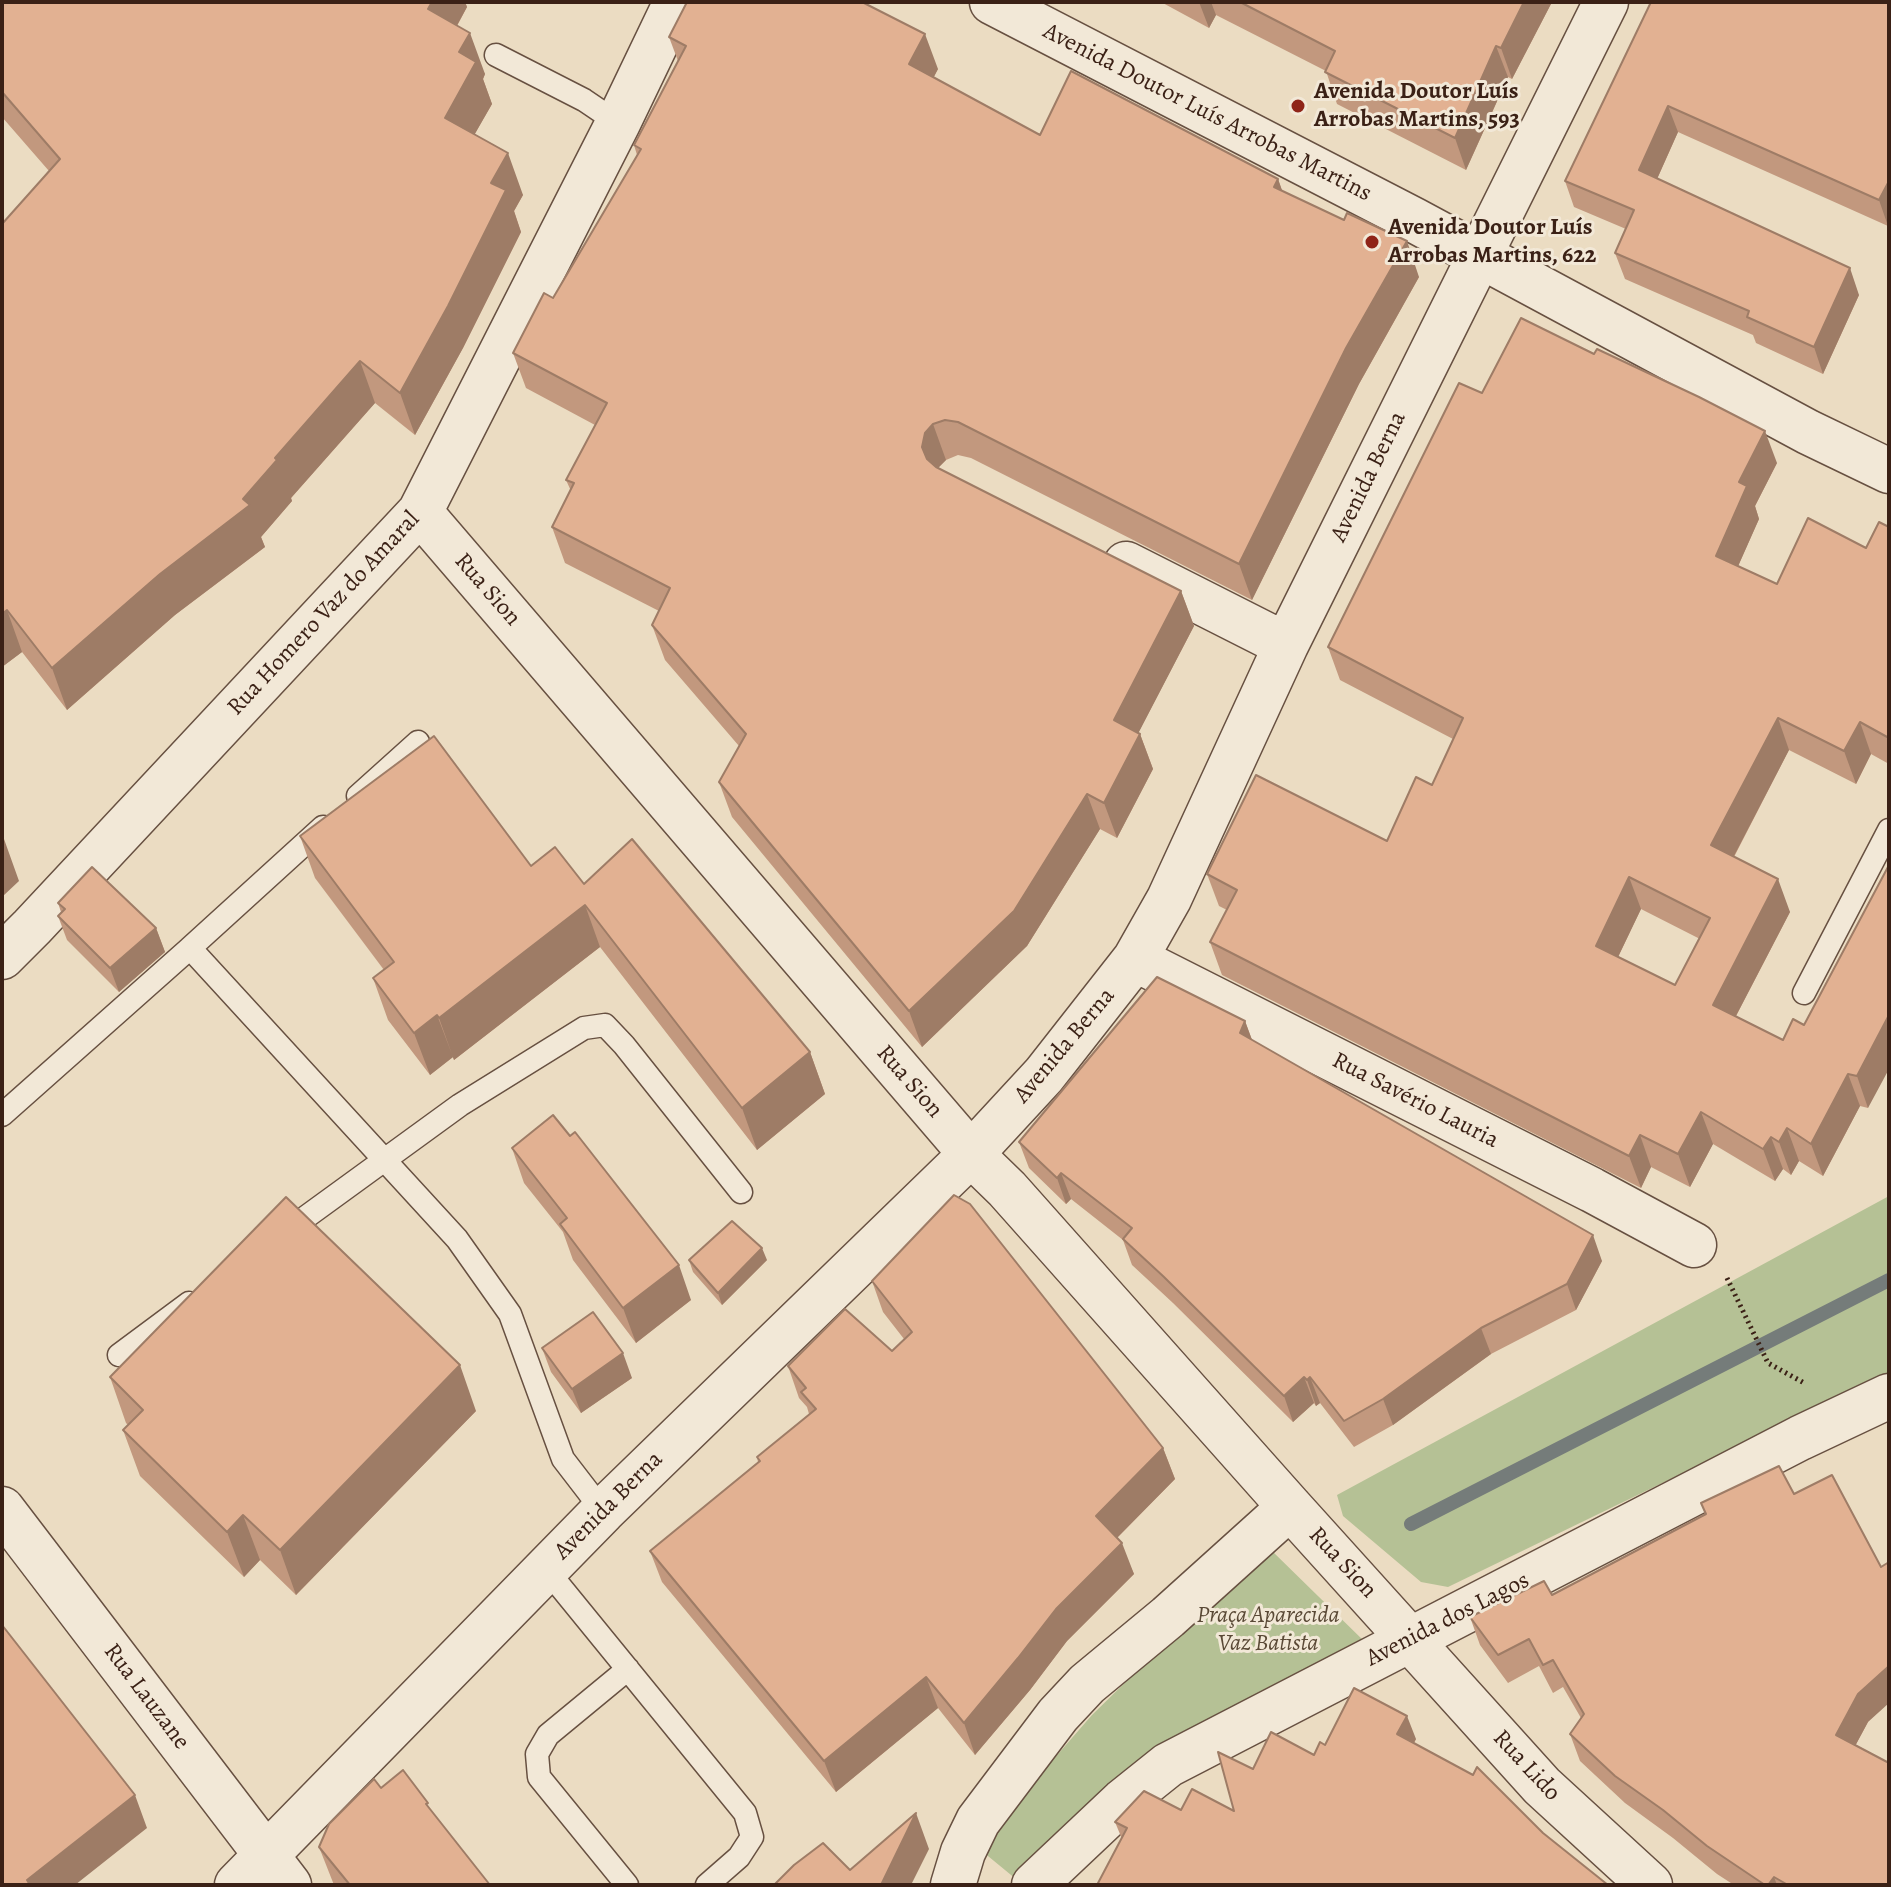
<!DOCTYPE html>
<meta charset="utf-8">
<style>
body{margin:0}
#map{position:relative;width:1891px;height:1887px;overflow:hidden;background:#ebdcc2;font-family:Alegreya,serif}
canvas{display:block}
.frame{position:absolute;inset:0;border:4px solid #3b2116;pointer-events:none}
</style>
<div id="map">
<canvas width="1891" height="1887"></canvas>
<div class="frame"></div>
</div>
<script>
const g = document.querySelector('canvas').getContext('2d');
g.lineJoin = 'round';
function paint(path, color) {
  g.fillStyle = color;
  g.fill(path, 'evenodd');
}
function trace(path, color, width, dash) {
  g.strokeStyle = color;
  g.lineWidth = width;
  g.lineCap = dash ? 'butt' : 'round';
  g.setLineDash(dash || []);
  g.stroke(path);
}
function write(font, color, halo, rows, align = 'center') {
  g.font = font + ' Alegreya,serif';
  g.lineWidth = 6;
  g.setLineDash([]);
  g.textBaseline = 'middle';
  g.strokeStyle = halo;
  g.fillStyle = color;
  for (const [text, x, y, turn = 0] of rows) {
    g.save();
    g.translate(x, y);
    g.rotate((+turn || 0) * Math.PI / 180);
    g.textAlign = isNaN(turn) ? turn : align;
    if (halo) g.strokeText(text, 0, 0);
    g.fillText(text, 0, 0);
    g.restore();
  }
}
const green = new Path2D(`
 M1889 1196V1373L1448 1587 1421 1582 1343 1516 1337 1495Z
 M1271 1550 1366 1643 1022 1884 977 1847 1092 1715 1146 1662Z`);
const stream = new Path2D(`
 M1411 1524 1889 1280`);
const path = new Path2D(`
 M1727 1278 1768 1363 1806 1384`);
const service = new Path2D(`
 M496 55 584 100 618 123
 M358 796 418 742
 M323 827 190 948 457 1239 510 1314 563 1459 603 1511
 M1804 993 1889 830
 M2 1115 190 948
 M284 1233 460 1105 584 1028 605 1025 624 1045 741 1192
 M119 1355 189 1303
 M546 1569 745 1813 752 1837 739 1857 707 1885
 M627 1885 539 1777 537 1754 548 1735 628 1669`);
const minor = new Path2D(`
 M420 512 971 1154 1007 1189 1290 1507 1542 1786 1650 1885
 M1126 564 1286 645
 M2 957 32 927 420 512 618 123 676 2
 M1135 959 1592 1190 1694 1245
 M2 1509 289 1885
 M237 1885 603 1511 971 1154 1044 1075 1135 959 1169 899 1286 645 1606 2
 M953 1885 963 1852 978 1821 1058 1715 1087 1684 1168 1617 1290 1507
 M1034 1885 1123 1801 1168 1765 1800 1438 1889 1396`);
const tertiary = new Path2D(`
 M992 2 1414 220 1808 432 1889 471`);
const wall = new Path2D(`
 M2 2H465L467 7 457 26 485 74 483 79 492 104 474 135 523 195 514 211 521 232 463 348 415 435 375 403 291 498 292 501 261 537 265 547 175 615 67 710 22 652 2 667V224L49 171 2 117Z
 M1161 2H1552L1512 79 1508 77 1466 170 1337 104 1326 71 1216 15 1209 28Z
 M1651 2H1889L1888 226 1678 132 1657 179 1859 295 1823 374 1756 343 1753 335 1625 279 1615 253 1626 229 1574 207 1565 181Z
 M669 37 938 69 933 78 1040 135 1278 179 1282 191 1419 277 1359 384 1252 600 971 458 958 455 946 460 938 468 1181 591 1194 626 1138 733 1140 734 1153 769 1117 838 1100 829 1027 946 922 1047 732 817 719 782 739 746 665 660 652 625 659 611 565 563 552 527 571 491 566 480 595 425 526 388 513 353 553 298 637 155 634 145 678 61Z
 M1482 393 1777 463 1755 506 1759 519 1738 566 1777 584 1866 548 1889 527V764L1871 754 1856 784 1789 750 1734 857 1790 912 1736 1016 1783 1040 1804 1025 1889 865 1868 1108 1860 1106 1823 1176 1799 1161 1791 1175 1783 1169 1775 1181 1713 1144 1690 1187 1651 1167 1641 1188 1222 975 1210 942 1227 910 1219 906 1207 874 1387 841 1432 785 1453 739 1340 680 1328 647ZM1641 909 1700 939 1675 985 1618 957Z
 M300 836 531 866 584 884 810 1052 825 1094 757 1150 600 947 454 1060 453 1057 430 1075 388 1020 373 978 384 970 315 878Z
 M58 903 156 928 165 952 119 992 67 940 58 916 61 912Z
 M1245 1021 1252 1040 1602 1261 1576 1310 1491 1354 1393 1425 1354 1447 1320 1403 1316 1406 1314 1403 1293 1422 1173 1303 1132 1265 1123 1240 1071 1199 1066 1204 1029 1168 1019 1142Z
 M512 1148 691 1300 636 1343 573 1260 563 1232 524 1183Z
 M689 1260H767L722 1305 693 1272Z
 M872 1281 1163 1448 1175 1479 1117 1538 1134 1574 1067 1641 1030 1690 975 1755 938 1708 836 1792 662 1582 650 1551 758 1462 757 1457 809 1414 807 1407 799 1398 788 1366 892 1351 904 1339 883 1312Z
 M542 1348 632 1378 581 1413 551 1372Z
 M110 1377 476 1411 296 1595 260 1560 244 1577 140 1476 123 1430 128 1425 126 1423Z
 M1701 1503 1868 1722 1855 1746 1889 1885H1734L1717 1874 1673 1838 1625 1803 1580 1761 1570 1734 1581 1718 1563 1687 1553 1693 1539 1666 1508 1683 1480 1645 1470 1617 1552 1595 1705 1514Z
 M1416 1739 1414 1743 1543 1833 1593 1874 1122 1839 1115 1822 1181 1810 1234 1811 1253 1769 1314 1755 1325 1745Z
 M381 1788 431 1810 490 1885H334L319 1847Z`);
const shadedWall = new Path2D(`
 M432 2H465L467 7 443 51 428 9Z
 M1199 2H1211L1216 15 1209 28Z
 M1524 2H1552L1512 79 1501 48Z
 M470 33 485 74 483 79 492 104 460 160 445 118 459 52Z
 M925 34 938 69 922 100 909 64Z
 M1496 46 1508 77 1466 170 1455 138Z
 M1668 106 1678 132 1649 197 1639 170Z
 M508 153 523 195 514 211 521 232 463 348 415 435 400 393 491 183Z
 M1278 179 1291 215 1274 187Z
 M1889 181V225L1888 226 1879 200Z
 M1407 241 1419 277 1359 384 1252 600 1239 564 1346 348Z
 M1850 268 1859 295 1823 374 1814 347Z
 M360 361 375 403 291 498 292 501 261 537 265 547 175 615 67 710 52 668 243 499 275 458Z
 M933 424 946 460 938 468 935 482 922 447 925 433Z
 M1765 431 1777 463 1755 506 1759 519 1728 589 1716 556 1739 482Z
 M1181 591 1194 626 1127 755 1114 720Z
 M7 610 22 652 2 667V614Z
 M1778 718 1789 750 1723 877 1711 845Z
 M1860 722 1871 754 1856 784 1844 751Z
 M1140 734 1153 769 1117 838 1104 803Z
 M1087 794 1100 829 1027 946 922 1047 909 1011Z
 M4 839 19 881 2 897V841Z
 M1629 877 1641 909 1608 978 1596 946Z
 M1778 879 1790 912 1725 1037 1713 1005Z
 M585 905 600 947 454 1060 439 1018Z
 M156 928 165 952 119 992 110 968Z
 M437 1015 453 1057 430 1075 414 1033Z
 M1889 1015V1069L1868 1108 1857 1076Z
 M1245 1021 1255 1048 1240 1033Z
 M810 1052 825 1094 757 1150 742 1108Z
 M1848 1074 1860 1106 1823 1176 1811 1144Z
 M1701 1112 1713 1144 1690 1187 1678 1154Z
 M1787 1128 1799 1161 1791 1175 1779 1142Z
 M1640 1135 1651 1167 1641 1188 1629 1156Z
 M1771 1137 1783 1169 1775 1181 1763 1149Z
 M1061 1173 1071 1199 1066 1204 1057 1178Z
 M1593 1235 1602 1261 1576 1310 1567 1284Z
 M762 1248 767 1260 722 1305 718 1293Z
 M679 1265 691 1300 636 1343 623 1308Z
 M1481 1328 1491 1354 1393 1425 1383 1399Z
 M623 1353 632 1378 581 1413 572 1389Z
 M460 1365 476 1411 296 1595 280 1550Z
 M1304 1377 1314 1403 1293 1422 1284 1396Z
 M1310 1377 1320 1403 1316 1406 1307 1380Z
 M1163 1448 1175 1479 1108 1547 1096 1516Z
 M243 1515 260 1560 244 1577 227 1532Z
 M1122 1543 1134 1574 1067 1641 1030 1690 975 1755 964 1723 1056 1609Z
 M1889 1666V1703L1868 1722 1846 1763 1836 1735 1858 1694Z
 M926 1677 938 1708 836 1792 824 1761Z
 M1407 1716 1416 1739 1406 1757 1397 1734Z
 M135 1795 147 1828 75 1885H29L27 1880Z
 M916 1813 929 1849 911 1885H881Z
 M1774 1877 1777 1885H1768Z`);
const building = new Path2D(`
 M2 2H432L428 9 470 33 459 52 476 62 445 118 508 153 491 183 506 190 448 306 400 393 360 361 275 458 277 460 243 499 250 505 160 574 52 668 7 610 2 614V224L60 159 2 92Z
 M687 2H862L925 34 909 64 1040 135 1071 71 1278 179 1274 187 1344 220 1347 213 1407 241 1346 348 1239 564 958 422 945 420 933 424 925 433 922 447 927 459 936 467 1181 591 1114 720 1140 734 1104 803 1087 794 1014 911 909 1011 719 782 746 734 652 625 670 588 552 527 574 483 566 480 607 403 513 353 544 293 553 298 641 149 634 145 686 46 669 37Z
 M1240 2H1524L1501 48 1496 46 1455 138 1325 72 1335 51Z
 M1651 2H1889V181L1879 200 1668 106 1639 170 1850 268 1814 347 1747 317 1749 311 1615 253 1634 210 1565 181Z
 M1521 318 1594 354 1597 349 1699 397 1765 431 1739 482 1747 486 1716 556 1777 584 1808 518 1866 548 1879 522 1889 527V738L1860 722 1844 751 1778 718 1711 845 1778 879 1713 1005 1783 1040 1793 1019 1804 1025 1889 865V1015L1857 1076 1848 1074 1811 1144 1787 1128 1779 1142 1771 1137 1763 1149 1701 1112 1678 1154 1640 1135 1629 1156 1210 942 1237 890 1207 874 1256 775 1387 841 1416 777 1432 785 1463 718 1328 647 1459 383 1482 393ZM1629 877 1710 918 1675 985 1596 946Z
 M434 736 531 866 555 847 584 884 632 839 810 1052 742 1108 585 905 439 1018 437 1015 414 1033 373 978 394 962 300 836Z
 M92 867 156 928 110 968 58 916 65 909 58 903Z
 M1157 977 1245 1021 1240 1033 1593 1235 1567 1284 1481 1328 1383 1399 1344 1421 1310 1377 1307 1380 1304 1377 1284 1396 1164 1277 1123 1239 1132 1228 1061 1173 1057 1178 1019 1142Z
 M553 1115 570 1136 575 1132 679 1265 623 1308 560 1224 567 1218 512 1148Z
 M954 1195 970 1204 1163 1448 1096 1516 1122 1543 1056 1609 1018 1658 964 1723 926 1677 824 1761 650 1551 760 1461 757 1457 816 1409 801 1392 806 1388 788 1366 845 1309 892 1351 912 1332 872 1281Z
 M286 1197 460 1365 280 1550 243 1515 227 1532 123 1430 143 1410 110 1377Z
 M732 1221 762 1248 718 1293 689 1260Z
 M593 1312 623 1353 572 1389 542 1348Z
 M1779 1466 1794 1494 1832 1475 1881 1567 1889 1562V1666L1858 1694 1836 1735 1889 1763V1885H1788L1774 1877 1768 1885H1765L1707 1846 1663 1810 1615 1776 1570 1734 1584 1714 1553 1660 1543 1665 1529 1639 1498 1655 1470 1617 1544 1581 1552 1595 1706 1514 1701 1503Z
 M2 1625 135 1795 27 1880 30 1885H2Z
 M1354 1688 1407 1716 1397 1734 1473 1775 1477 1767 1543 1833 1608 1885H1097L1127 1828 1115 1822 1144 1791 1181 1810 1192 1789 1234 1811 1218 1752 1253 1769 1271 1732 1314 1755 1320 1742 1325 1745Z
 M403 1770 428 1803 426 1804 490 1885H350L319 1847 329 1824 374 1779 381 1788Z
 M916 1813 881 1885H774L794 1865 823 1843 850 1870Z`);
const markers = [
 [1298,106,8,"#8f2418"],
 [1372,242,8,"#8f2418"]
];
const poiNames = [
 ["Avenida Doutor Luís",1314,92],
 ["Arrobas Martins, 593",1314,120],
 ["Avenida Doutor Luís",1388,228],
 ["Arrobas Martins, 622",1388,256]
];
const streetNames = [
 ["Avenida Doutor Luís Arrobas Martins",1207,113,27],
 ["Avenida Berna",1369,477,-64],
 ["Rua Sion",487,590,49],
 ["Rua Homero Vaz do Amaral",324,614,-47],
 ["Avenida Berna",1065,1046,-50],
 ["Rua Sion",909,1082,49],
 ["Rua Savério Lauria",1415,1101,27],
 ["Avenida Berna",609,1506,-45],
 ["Rua Sion",1342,1563,47],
 ["Avenida dos Lagos",1448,1620,-27],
 ["Rua Lauzane",146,1697,53],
 ["Rua Lido",1526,1766,47]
];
const parkNames = [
 ["Praça Aparecida",1268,1616],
 ["Vaz Batista",1268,1644]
];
paint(green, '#b5c195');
trace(stream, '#757c7a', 14);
trace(service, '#675041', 25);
trace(minor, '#675041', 47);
trace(tertiary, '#675041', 47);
trace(path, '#3b2116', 5, [2, 4]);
trace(service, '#f2e8d7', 22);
trace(minor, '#f2e8d7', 44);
trace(tertiary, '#f2e8d7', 44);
paint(wall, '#c2987e');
paint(shadedWall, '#9e7c66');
paint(building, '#e2b192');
trace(building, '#9e7c66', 2);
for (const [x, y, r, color] of markers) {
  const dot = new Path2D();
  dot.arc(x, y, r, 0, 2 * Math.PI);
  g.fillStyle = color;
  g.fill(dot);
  trace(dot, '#f2e8d7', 3);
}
write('bold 24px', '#3b2116', '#f2e8d7', poiNames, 'left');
write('24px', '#3b2116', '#f2e8d7', streetNames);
write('italic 24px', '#5a4936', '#f2e8d7', parkNames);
</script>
